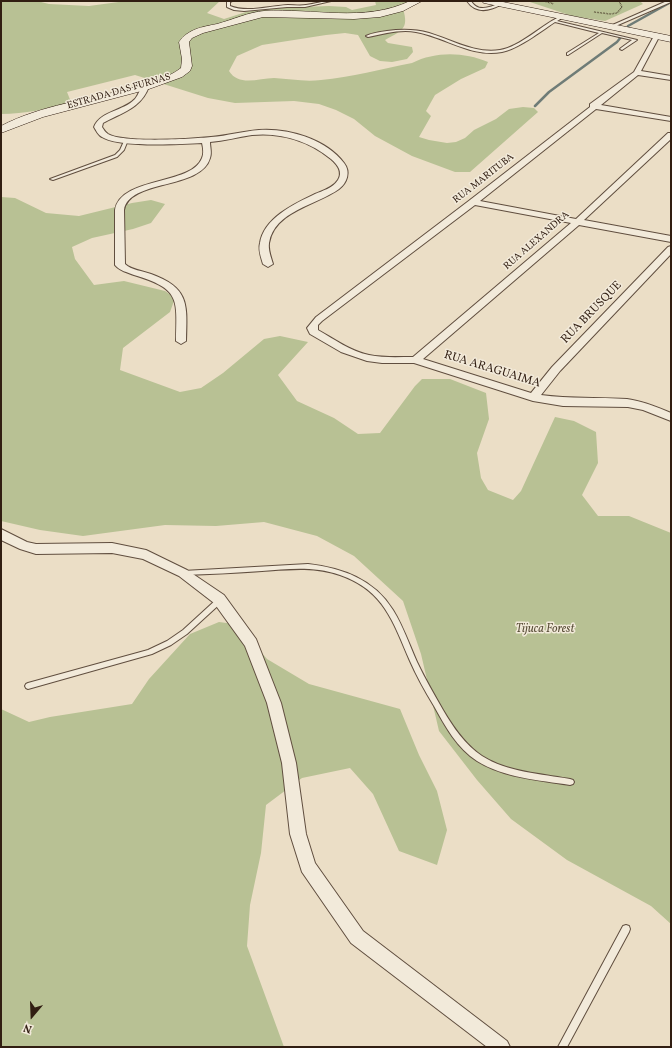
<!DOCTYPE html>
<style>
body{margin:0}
#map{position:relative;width:672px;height:1048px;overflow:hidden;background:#ebdec6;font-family:Vollkorn,serif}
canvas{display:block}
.frame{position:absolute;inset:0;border:2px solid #311e12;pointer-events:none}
.north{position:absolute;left:12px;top:996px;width:40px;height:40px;-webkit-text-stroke:3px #f2eada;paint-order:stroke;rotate:199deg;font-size:11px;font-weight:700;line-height:16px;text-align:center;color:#311e12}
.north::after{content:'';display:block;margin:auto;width:14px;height:18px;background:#311e12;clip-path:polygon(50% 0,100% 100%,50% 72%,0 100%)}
</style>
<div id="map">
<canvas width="672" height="1048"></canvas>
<div class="frame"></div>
<div class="north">N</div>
</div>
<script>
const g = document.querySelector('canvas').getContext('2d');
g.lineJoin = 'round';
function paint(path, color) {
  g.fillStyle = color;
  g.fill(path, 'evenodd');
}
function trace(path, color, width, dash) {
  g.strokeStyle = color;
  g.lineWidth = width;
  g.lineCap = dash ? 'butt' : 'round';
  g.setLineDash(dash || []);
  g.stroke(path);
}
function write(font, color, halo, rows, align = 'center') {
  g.font = font + ' Vollkorn,serif';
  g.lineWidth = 3;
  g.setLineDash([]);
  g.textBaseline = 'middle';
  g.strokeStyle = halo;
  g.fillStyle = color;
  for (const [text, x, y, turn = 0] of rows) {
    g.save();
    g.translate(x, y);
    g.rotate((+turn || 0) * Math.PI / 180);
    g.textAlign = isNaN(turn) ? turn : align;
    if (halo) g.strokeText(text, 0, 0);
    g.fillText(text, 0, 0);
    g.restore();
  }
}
const green = new Path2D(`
 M1 1H37L49 4 89 6 126 1H220L207 13 224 19 246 12 271 8 329 6 346 7 352 10 376 5 375 1H411L402 5C409 28 405 29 385 40L388 43 412 47 413 52 407 59 392 62 380 61 370 56 358 35 345 33 326 35 262 45 237 56 229 71C239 87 259 78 274 78 290 79 305 82 321 80 351 77 382 69 412 63 436 51 464 52 488 62L485 68 461 79 435 95 426 111 431 116 419 137 429 140 447 143 456 142 465 138 474 130 496 119 509 109 523 107 534 108 538 112 470 172H455L412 156 375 136 354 119 336 110 319 104 294 101 235 103 208 98 135 75 67 92 71 102C48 109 25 114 1 114Z
 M527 1H640L643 4 605 21 572 16Z
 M1 197 15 198 46 213 79 216 132 203 151 200 165 204 151 223 133 229 92 238 72 247 75 259 94 285 124 281 165 291 175 298 170 312 123 348 120 370 180 392 201 388 223 373 264 339 280 336 308 342 278 375 297 401 334 418 358 434 380 433 415 386 422 379H450L486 393 489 419 477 453 481 478 488 490 513 500 521 491 555 417 574 421 596 432 598 463 582 495 598 516H629L671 533V924L651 906 567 860 511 819 477 780 439 731 421 654 403 601 354 556 317 536 264 522 216 526 165 525 83 536 40 530 1 521Z
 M219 622 234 624 249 638 267 659 309 684 400 709 419 755 437 791 447 830 437 865 399 851 373 794 350 768 302 778 266 805 261 853 250 905 247 946 284 1047H1V709L29 722 50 717 132 704 149 679 190 634Z`);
const stream = new Path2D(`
 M628 26 671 2
 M535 106 549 92 617 42 621 37`);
const path = new Path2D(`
 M544 1 554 4
 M594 12 610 14 617 13 622 7 619 1`);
const service = new Path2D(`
 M227 1H232L230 2V6C247 13 269 6 288 5 294 5 300 6 306 5 315 4 322 1 331 1L305 7H287L244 11 234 10 227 7Z
 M467 1H471C478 13 490 7 500 3L502 4C490 11 476 14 467 1Z
 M667 1 671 2 611 28 608 27Z
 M561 16H562V18L557 21 637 40 622 50 620 49 621 48 632 40 602 33 568 55H567V53L599 33 555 22C540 32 518 49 502 52 472 58 445 37 416 32 400 29 384 34 368 37L366 36C372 33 380 32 387 31 401 29 415 29 429 33 452 40 475 54 500 50 520 47 543 24 561 16Z
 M125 139 128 140 124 150 117 157 53 180 50 179 115 155 120 150Z
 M308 564C342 568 374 579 393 610 403 626 409 644 417 662 425 679 434 694 443 710 453 727 465 745 482 756 507 772 542 774 570 779L573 780 574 782 573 784 570 785C539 780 504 778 477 761 457 748 445 726 434 706 425 691 417 677 410 661 393 622 384 590 340 575 313 566 289 569 262 571 236 573 209 574 183 575H181L180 573 181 571H183Z
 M220 597 222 598 223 600 222 602 187 634 171 645 152 654 28 689 26 688 25 686 26 684 28 683 148 650 167 641 183 630 218 598Z
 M626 925 629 926 630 929 629 932 567 1047H558L623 926Z`);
const minor = new Path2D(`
 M654 36 659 37 641 71 671 76V80L638 75 601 105 671 117V121L596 109 480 201 576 219 668 133H671V139L584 220 671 236V242L579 225 423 359 531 393 552 367 668 247 671 246V254L560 371 541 395C570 399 598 397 627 399 642 401 657 407 671 413V421L643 410 628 407 563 406 533 401 414 363H382L367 361 341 352 310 334 307 328 316 317 470 200 590 107V104L634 72ZM475 205 571 223 413 357C398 357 383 358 369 355 350 351 334 339 318 330V325L322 321Z
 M142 84H145L149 86C142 108 121 113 103 123L102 127C104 130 105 132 108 134 123 143 191 139 211 137 227 136 243 131 259 130 288 128 326 139 344 163 351 172 347 183 339 189 317 205 274 211 269 243 268 250 271 257 273 264L268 267 263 264C261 257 258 250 260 243 264 218 294 204 315 194 322 191 333 188 338 180 343 172 338 165 331 159 309 141 281 132 252 135 238 137 224 141 210 142 210 147 212 153 210 158 201 190 129 179 124 210L125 264C131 270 143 271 151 274 190 288 187 305 186 341L181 344 176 341C177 298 180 289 134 275 127 272 120 271 115 265V210C121 176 191 186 202 158 204 154 203 147 202 143 181 144 119 148 102 137 98 135 96 130 94 127 100 111 124 111 135 99 139 94 140 89 142 84Z
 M1 529 27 542 36 544 112 543 146 550 187 570 224 595 256 639 281 703 296 763 306 834 315 863 363 931 507 1041 510 1047H487L351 943 302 872 290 834 282 763 267 703 245 646 214 603 179 576 143 559 112 553 36 554 20 549 1 540Z`);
const secondary = new Path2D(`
 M410 1H422L403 11 380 17 354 19 263 17 203 33 192 38 189 42 192 66 190 71 182 77 149 89 43 117 1 133V126C41 105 88 100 131 88 148 83 167 79 181 68L182 59 179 42C188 29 202 27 217 24 232 20 249 12 264 11 313 8 364 23 410 1Z
 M482 1H498L671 36V42L484 3Z`);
const farStreetnames = [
 ["ESTRADA DAS FURNAS",119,92,-16],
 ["RUA MARITUBA",484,179,-38],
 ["RUA ALEXANDRA",537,241,-41]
];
const streetNames = [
 ["RUA BRUSQUE",592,313,-46],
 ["RUA ARAGUAIMA",492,370,17]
];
const parkNames = [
 ["Tijuca Forest",545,630]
];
paint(green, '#b8c194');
trace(stream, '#6f7c77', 2.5);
trace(service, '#604e3f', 2);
trace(minor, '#604e3f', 2);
trace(secondary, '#311e12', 1);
trace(path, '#311e12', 1.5, [0.5, 1]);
paint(service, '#f2eada');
paint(minor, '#f2eada');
paint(secondary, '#f2eada');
write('10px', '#311e12', '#f2eada', farStreetnames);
write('12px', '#311e12', '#f2eada', streetNames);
write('italic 12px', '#5a4f39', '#f2eada', parkNames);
</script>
